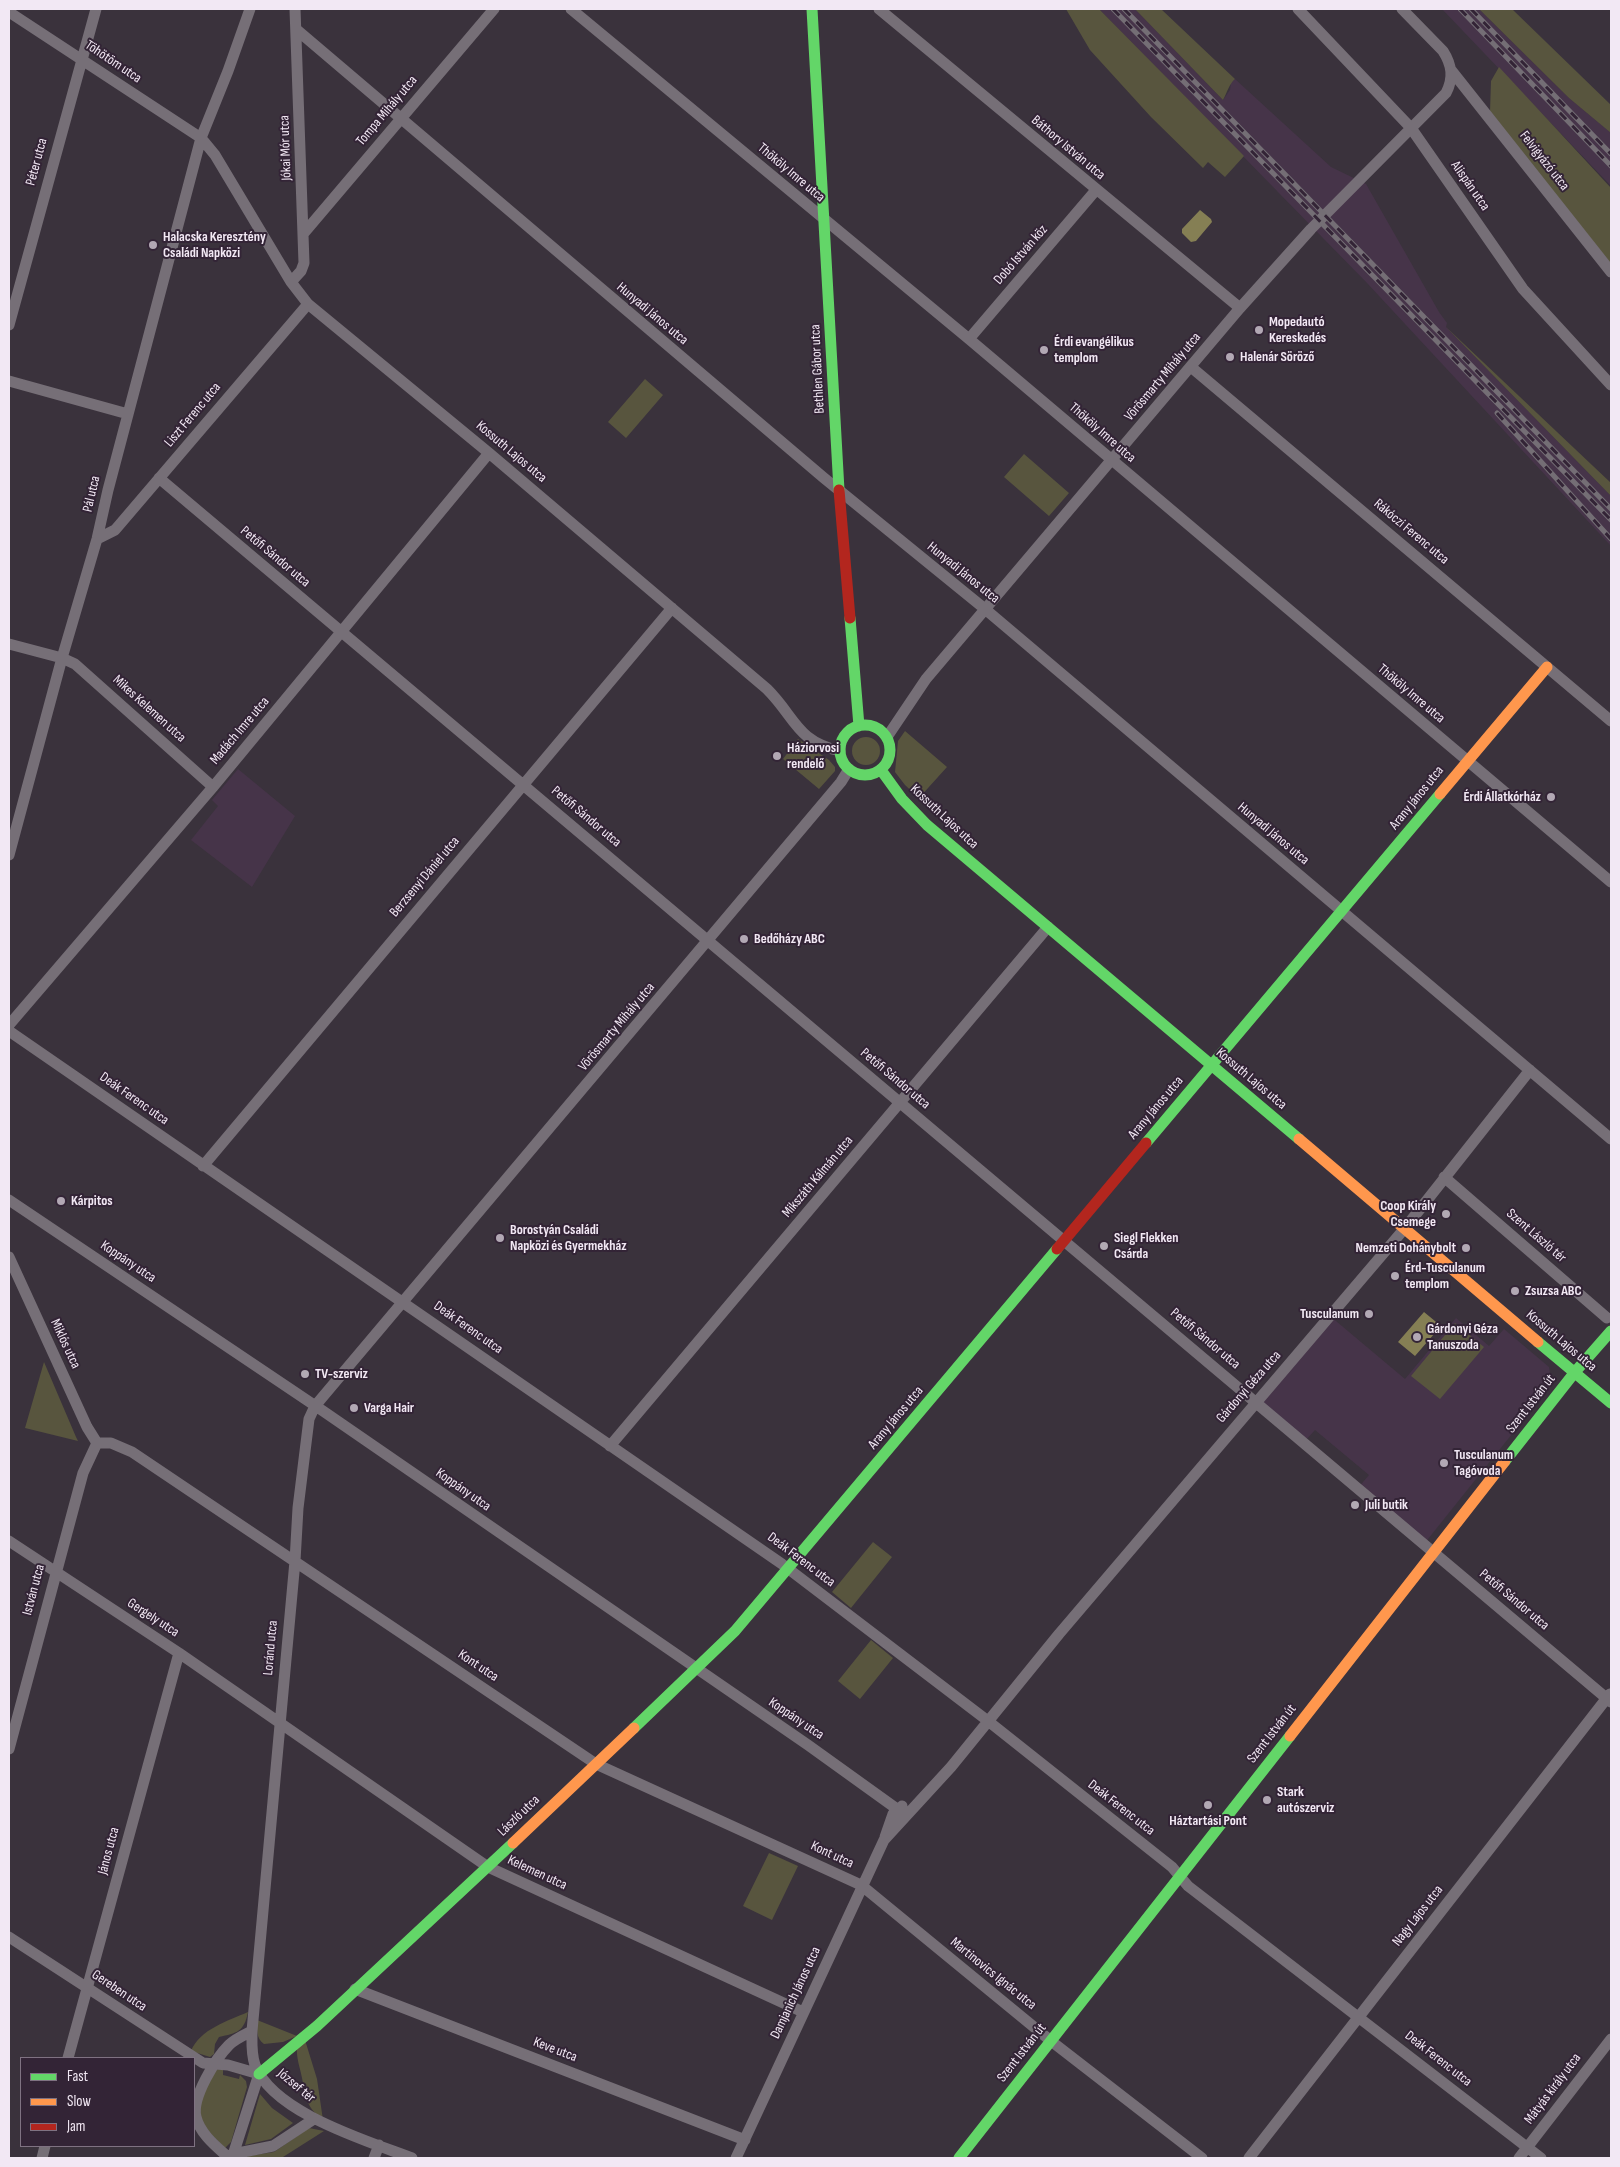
<!DOCTYPE html>
<meta charset="utf-8">
<style>
body{margin:0}
#map{position:relative;width:1620px;height:2167px;overflow:hidden;background:#3a323c;font-family:"Sofia Sans Condensed",sans-serif}
canvas{display:block}
.frame{position:absolute;inset:0;border:10px solid #f2e8f4;pointer-events:none}
.legend{position:absolute;left:20px;top:2057px;width:175px;height:90px;box-sizing:border-box;background:#332436;border:1px solid #7f7282;margin:0;padding:6px 9px;list-style:none;font-size:15px;color:#f2e8f4}
.legend li{display:flex;align-items:center;gap:10px;height:25px}
.legend b{width:25px;border:1px solid #7f7282}
</style>
<div id="map">
<canvas width="1620" height="2167"></canvas>
<div class="frame"></div>
<ul class="legend">
<li><b style="height:6px;background:#63d668"></b>Fast</li>
<li><b style="height:6px;background:#ff974d"></b>Slow</li>
<li><b style="height:6px;background:#b3261e"></b>Jam</li>
</ul>
</div>
<script>
const g = document.querySelector('canvas').getContext('2d');
g.lineJoin = 'round';
function paint(path, color) {
  g.fillStyle = color;
  g.fill(path, 'evenodd');
}
function trace(path, color, width, dash) {
  g.strokeStyle = color;
  g.lineWidth = width;
  g.lineCap = dash ? 'butt' : 'round';
  g.setLineDash(dash || []);
  g.stroke(path);
}
function write(font, color, halo, rows, align = 'center') {
  g.font = font + ' "Sofia Sans Condensed",sans-serif';
  g.lineWidth = 4;
  g.setLineDash([]);
  g.textBaseline = 'middle';
  g.strokeStyle = halo;
  g.fillStyle = color;
  for (const [text, x, y, turn = 0] of rows) {
    g.save();
    g.translate(x, y);
    g.rotate((+turn || 0) * Math.PI / 180);
    g.textAlign = isNaN(turn) ? turn : align;
    if (halo) g.strokeText(text, 0, 0);
    g.fillText(text, 0, 0);
    g.restore();
  }
}
const built = new Path2D(`
 M1099 9H1135L1223 100 1230 90 1231 82 1235 79 1331 167 1366 184 1439 312 1447 323 1446 327 1611 496V546L1367 283Z
 M1442 9H1479L1569 98 1610 132 1611 186Z
 M238 769 295 816 252 887 191 840 218 806 212 800Z
 M1330 1316 1405 1379 1456 1318 1489 1346 1504 1329 1549 1367 1552 1384 1424 1544 1358 1488 1369 1475 1315 1430 1304 1442 1256 1401Z`);
const green = new Path2D(`
 M1066 9H1099L1244 156 1225 177 1208 162 1203 168 1151 117 1090 50Z
 M1135 9H1161L1235 79C1229 84 1227 93 1223 100Z
 M1479 9H1512L1611 105V133L1569 98Z
 M1499 67 1611 188V264L1490 112 1491 81Z
 M1446 327 1611 483V496Z
 M645 379 663 395 626 438 608 422Z
 M1024 454 1069 493 1049 516 1004 477Z
 M905 731 947 767 919 798 905 785 895 772 898 741Z
 M852 751a14 14 0 1 1 28 0a14 14 0 1 1-28 0Z
 M798 739 829 760 835 767V771L819 789 783 759Z
 M1455 1323 1484 1347 1440 1399 1411 1376Z
 M44 1362 76 1437 78 1441 25 1428Z
 M873 1542 892 1557 851 1608 832 1592Z
 M871 1640 893 1658 860 1699 838 1681Z
 M769 1853 798 1866 772 1920 743 1906Z
 M248 2012C244 2032 237 2033 219 2037L215 2044 214 2054 210 2057 191 2051C200 2029 228 2021 248 2012Z
 M257 2020 297 2036 283 2042 264 2044C256 2038 257 2030 257 2020Z
 M305 2040 317 2079 323 2120C306 2107 306 2098 302 2078 300 2067 296 2058 297 2046Z
 M218 2069 223 2070V2075L239 2079 240 2075 246 2081 247 2087 231 2142 225 2148C205 2127 191 2118 206 2088 209 2081 211 2073 218 2069Z
 M260 2094 272 2108 293 2123 271 2139 245 2145Z
 M309 2128 324 2131 283 2157 235 2158 274 2152Z`);
const water = new Path2D(`
 M1200 210 1211 219 1212 222 1196 241 1191 242 1182 233V229Z
 M1424 1312 1441 1326 1415 1356 1398 1342Z`);
const street = new Path2D(`
 M571 9 969 339 1611 882
 M879 9 1240 308
 M1298 9 1411 128 1523 289 1611 385
 M9 12 201 138 215 155 291 282 308 304 489 453 767 689C796 718 796 741 840 751
 M297 30 824 478 985 609 1611 1139
 M1451 70 1611 272
 M304 233 494 9
 M291 282 301 271 304 263 295 9
 M9 325 96 9
 M969 339 1096 190
 M1191 367 1611 721
 M9 381 128 414
 M159 478 1611 1702
 M97 539 115 530 308 304
 M9 644 62 658 75 664 213 787
 M887 737 926 679 1240 308 1311 229 1446 93C1454 78 1452 65 1443 51L1402 9
 M9 855 62 658 97 539 108 490 201 138 228 71 250 9
 M9 1025 213 787 489 453
 M9 1031 782 1564 988 1721 1172 1867 1188 1886 1541 2158
 M203 1166 672 608
 M1444 1177 1607 1318
 M9 1200 323 1411 808 1745 897 1809
 M9 1257 87 1427 97 1443
 M97 1443H111L132 1452 596 1764 861 1885 1051 2041 1202 2158
 M610 1446 1048 927
 M9 1541 179 1653 488 1867 803 2012
 M9 1749 83 1473 97 1443
 M885 1837 893 1814 902 1806
 M9 1937 203 2063 228 2065 259 2074
 M355 1989 745 2140
 M68 2058 179 1653
 M42 2158 45 2146
 M229 2158C217 2147 200 2134 196 2117 191 2098 216 2058 229 2045 235 2039 244 2035 252 2031
 M232 2158 259 2074
 M233 2158 243 2152 273 2146 314 2119
 M374 2158 379 2145
 M412 2158C368 2141 273 2113 255 2065 251 2054 252 2042 252 2031L295 1561 298 1508 309 1419 315 1406 841 782 849 769
 M736 2158 884 1840 951 1767 1059 1634 1405 1228 1530 1070
 M1249 2158 1610 1694
 M1519 2158 1611 2039`);
const fast = new Path2D(`
 M812 9 839 490
 M850 618 859 726
 M840 750a25 25 0 1 1 50 0a25 25 0 1 1-50 0Z
 M881 770 902 799 927 825 1299 1139
 M1146 1143 1440 794
 M1538 1342 1611 1403
 M1505 1461 1575 1372 1611 1331
 M634 1728 735 1631 1057 1249
 M259 2074 317 2026 513 1843
 M959 2158 1290 1736`);
const slow = new Path2D(`
 M1440 794 1547 667
 M1299 1139 1538 1342
 M1290 1736 1505 1461
 M513 1843 634 1728`);
const jam = new Path2D(`
 M839 490 850 618
 M1057 1249 1146 1143`);
const rail = new Path2D(`
 M1113 9 1611 520
 M1124 9 1611 509
 M1460 9 1611 166
 M1471 9 1611 154
 M1497 413 1611 539`);
const markers = [
 [153,245,5,"#b2a8b4"],
 [1259,330,5,"#b2a8b4"],
 [1044,350,5,"#b2a8b4"],
 [1230,357,5,"#b2a8b4"],
 [777,756,5,"#b2a8b4"],
 [1551,797,5,"#b2a8b4"],
 [744,939,5,"#b2a8b4"],
 [61,1201,5,"#b2a8b4"],
 [1446,1214,5,"#b2a8b4"],
 [500,1238,5,"#b2a8b4"],
 [1104,1246,5,"#b2a8b4"],
 [1466,1248,5,"#b2a8b4"],
 [1395,1276,5,"#b2a8b4"],
 [1515,1291,5,"#b2a8b4"],
 [1369,1314,5,"#b2a8b4"],
 [1417,1337,5,"#b2a8b4"],
 [305,1374,5,"#b2a8b4"],
 [354,1408,5,"#b2a8b4"],
 [1444,1463,5,"#b2a8b4"],
 [1355,1505,5,"#b2a8b4"],
 [1267,1800,5,"#b2a8b4"],
 [1208,1805,5,"#b2a8b4"]
];
const streetNames = [
 ["Töhötöm utca",113,62,34],
 ["Tompa Mihály utca",387,111,-50],
 ["Jókai Mór utca",286,148,-92],
 ["Báthory István utca",1068,148,40],
 ["Felvigyázó utca",1544,161,52],
 ["Péter utca",37,162,-75],
 ["Thököly Imre utca",791,173,40],
 ["Alispán utca",1470,186,55],
 ["Dobó István köz",1021,255,-49],
 ["Hunyadi János utca",652,314,40],
 ["Bethlen Gábor utca",818,369,-93],
 ["Vörösmarty Mihály utca",1163,377,-50],
 ["Liszt Ferenc utca",193,415,-50],
 ["Thököly Imre utca",1102,433,41],
 ["Kossuth Lajos utca",511,452,40],
 ["Pál utca",92,494,-77],
 ["Rákóczi Ferenc utca",1411,532,40],
 ["Petőfi Sándor utca",275,557,40],
 ["Hunyadi János utca",963,573,39],
 ["Thököly Imre utca",1411,694,40],
 ["Mikes Kelemen utca",149,709,42],
 ["Madách Imre utca",240,731,-50],
 ["Arany János utca",1417,798,-51],
 ["Petőfi Sándor utca",586,817,40],
 ["Kossuth Lajos utca",944,817,43],
 ["Hunyadi János utca",1273,834,40],
 ["Berzsenyi Dániel utca",425,877,-50],
 ["Vörösmarty Mihály utca",617,1027,-50],
 ["Petőfi Sándor utca",895,1079,40],
 ["Kossuth Lajos utca",1251,1079,40],
 ["Deák Ferenc utca",134,1099,35],
 ["Arany János utca",1156,1108,-50],
 ["Mikszáth Kálmán utca",818,1177,-50],
 ["Szent László tér",1536,1236,41],
 ["Koppány utca",128,1262,34],
 ["Deák Ferenc utca",468,1328,35],
 ["Petőfi Sándor utca",1205,1339,40],
 ["Kossuth Lajos utca",1561,1341,40],
 ["Miklós utca",65,1344,65],
 ["Gárdonyi Géza utca",1249,1387,-49],
 ["Szent István út",1531,1404,-52],
 ["Arany János utca",896,1418,-50],
 ["Koppány utca",463,1490,35],
 ["Deák Ferenc utca",801,1560,37],
 ["István utca",34,1590,-75],
 ["Petőfi Sándor utca",1514,1600,40],
 ["Gergely utca",153,1618,33],
 ["Loránd utca",271,1648,-85],
 ["Kont utca",478,1666,34],
 ["Koppány utca",796,1719,34],
 ["Szent István út",1272,1734,-52],
 ["Deák Ferenc utca",1121,1808,38],
 ["László utca",519,1816,-44],
 ["János utca",109,1851,-75],
 ["Kont utca",832,1855,25],
 ["Kelemen utca",537,1873,25],
 ["Nagy Lajos utca",1418,1916,-52],
 ["Martinovics Ignác utca",993,1974,39],
 ["Gereben utca",119,1991,34],
 ["Damjanich János utca",796,1993,-65],
 ["Keve utca",555,2050,21],
 ["Szent István út",1022,2053,-52],
 ["Deák Ferenc utca",1438,2059,38],
 ["József tér",296,2086,40],
 ["Mátyás király utca",1553,2089,-53]
];
const poiNames = [
 ["Halacska Keresztény",163,237],
 ["Családi Napközi",163,253],
 ["Mopedautó",1269,322],
 ["Kereskedés",1269,338],
 ["Érdi evangélikus",1054,342],
 ["templom",1054,358],
 ["Halenár Söröző",1240,357],
 ["Háziorvosi",787,748],
 ["rendelő",787,764],
 ["Érdi Állatkórház",1541,797,"right"],
 ["Bedőházy ABC",754,939],
 ["Kárpitos",71,1201],
 ["Coop Király",1436,1206,"right"],
 ["Csemege",1436,1222,"right"],
 ["Borostyán Családi",510,1230],
 ["Napközi és Gyermekház",510,1246],
 ["Siegl Flekken",1114,1238],
 ["Csárda",1114,1254],
 ["Nemzeti Dohánybolt",1456,1248,"right"],
 ["Érd-Tusculanum",1405,1268],
 ["templom",1405,1284],
 ["Zsuzsa ABC",1525,1291],
 ["Tusculanum",1359,1314,"right"],
 ["Gárdonyi Géza",1427,1329],
 ["Tanuszoda",1427,1345],
 ["TV-szerviz",315,1374],
 ["Varga Hair",364,1408],
 ["Tusculanum",1454,1455],
 ["Tagóvoda",1454,1471],
 ["Juli butik",1365,1505],
 ["Stark",1277,1792],
 ["autószerviz",1277,1808],
 ["Háztartási Pont",1208,1821,"center"]
];
paint(built, '#463449');
paint(green, '#58553e');
paint(water, '#857f54');
trace(street, '#766f77', 11);
trace(fast, '#63d668', 11);
trace(slow, '#ff974d', 11);
trace(jam, '#b3261e', 11);
trace(rail, '#746e75', 5);
trace(rail, '#332436', 3, [9]);
for (const [x, y, r, color] of markers) {
  const dot = new Path2D();
  dot.arc(x, y, r, 0, 2 * Math.PI);
  g.fillStyle = color;
  g.fill(dot);
  trace(dot, '#332436', 2);
}
write('14px', '#f2e8f4', '#332436', streetNames);
write('bold 14px', '#f2e8f4', '#332436', poiNames, 'left');
</script>
